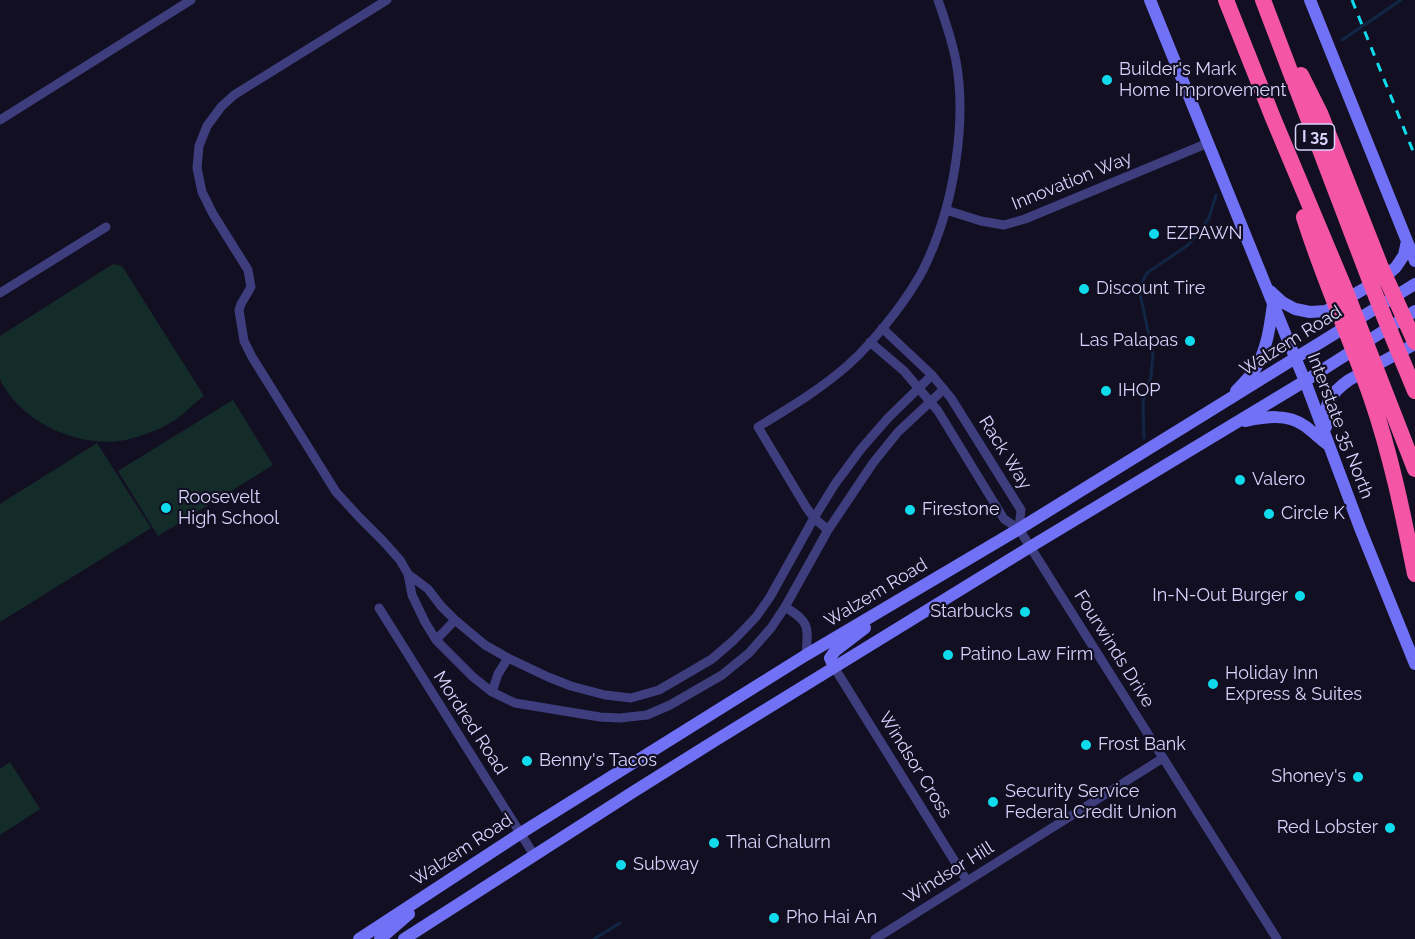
<!DOCTYPE html>
<style>
body{margin:0}
canvas{display:block;background:#120f22}
</style>
<canvas width="1415" height="939"></canvas>
<script>
const g = document.querySelector('canvas').getContext('2d');
g.lineJoin = 'round';
function paint(path, color) {
  g.fillStyle = color;
  g.fill(path, 'evenodd');
}
function trace(path, color, width, dash) {
  g.strokeStyle = color;
  g.lineWidth = width;
  g.lineCap = dash ? 'butt' : 'round';
  g.setLineDash(dash || []);
  g.stroke(path);
}
function write(font, color, halo, rows, align = 'center') {
  g.font = font + ' Raleway,sans-serif';
  g.lineWidth = 4.5;
  g.setLineDash([]);
  g.textBaseline = 'middle';
  g.strokeStyle = halo;
  g.fillStyle = color;
  for (const [text, x, y, turn = 0] of rows) {
    g.save();
    g.translate(x, y);
    g.rotate((+turn || 0) * Math.PI / 180);
    g.textAlign = isNaN(turn) ? turn : align;
    if (halo) g.strokeText(text, 0, 0);
    g.fillText(text, 0, 0);
    g.restore();
  }
}
const green = new Path2D(`
 M113 264 122 266 204 396C196 401 190 408 183 414 169 426 151 433 133 438 91 451 34 429 9 394 6 389 1 384 0 378 0 367 0 348 0 336Z
 M233 400 273 465 158 536 118 471Z
 M97 443 151 528 0 622V504Z
 M10 762 40 809 0 835V769Z`);
const stream = new Path2D(`
 M1342 40 1401 0
 M1144 438 1143 402 1151 376 1153 354 1139 289 1147 273 1188 245 1201 229 1209 218 1216 195
 M594 939 620 923`);
const minor = new Path2D(`
 M387 0 234 95 221 107 207 126 199 146 197 168 202 192 213 214 248 270 251 287 241 304 239 310 244 341 252 357 336 492 360 518 383 541 400 560 408 574 428 589 441 606 455 620 485 645 508 658 548 677 571 686 605 695 631 698 659 690 712 659 734 640 756 617 770 597 814 518 835 484 861 449 888 418 932 375
 M0 120 191 0
 M946 210 981 221 1004 225 1025 219 1208 143
 M0 293 106 227
 M882 328 932 375 951 398 1021 510 1019 529
 M870 342 904 371 938 411 1004 519 1019 529 1277 939
 M828 530 814 518 806 507 758 427C789 408 821 389 848 365 876 340 915 291 929 257 954 201 967 121 956 61 952 40 945 20 938 0
 M408 574 412 595 425 622 436 640 473 677 492 692 515 703 600 717 620 718 647 715 670 705 722 675 749 653 771 628 785 607 828 530 873 463 898 432 944 389
 M785 607C811 622 808 628 806 655
 M379 608 534 855
 M436 640 455 620
 M834 667 967 881
 M492 692 498 674 508 658
 M875 939 1163 758`);
const secondary = new Path2D(`
 M1150 0 1289 343 1305 381 1360 528 1415 664
 M1310 0 1415 261
 M1270 291 1282 302 1295 309 1310 312 1326 311 1386 276 1396 267 1404 255 1407 241
 M1236 391C1243 384 1250 377 1255 369 1267 350 1270 326 1273 304
 M1245 421C1265 417 1287 413 1305 426 1312 431 1319 438 1327 444
 M1326 427C1322 405 1332 392 1349 380L1415 344
 M834 667 830 658 835 651 865 628
 M359 939 521 833 806 655 1019 529 1415 284
 M380 939 409 914
 M404 939 633 792 716 740 1030 547 1305 381 1415 311`);
const motorway = new Path2D(`
 M1226 0 1273 118 1344 287 1415 469
 M1263 0C1297 91 1333 182 1367 273 1382 313 1399 352 1415 391
 M1301 75 1320 113 1380 265 1415 342
 M1304 217C1323 278 1350 337 1371 397 1391 455 1403 514 1415 574`);
const rail = new Path2D(`
 M1352 0 1415 156`);
const markers = [
 [1107,80,6,"#0fdbec"],
 [1154,234,6,"#0fdbec"],
 [1084,289,6,"#0fdbec"],
 [1190,341,6,"#0fdbec"],
 [1106,391,6,"#0fdbec"],
 [1240,480,6,"#0fdbec"],
 [166,508,6,"#0fdbec"],
 [910,510,6,"#0fdbec"],
 [1269,514,6,"#0fdbec"],
 [1300,596,6,"#0fdbec"],
 [1025,612,6,"#0fdbec"],
 [948,655,6,"#0fdbec"],
 [1213,684,6,"#0fdbec"],
 [1086,745,6,"#0fdbec"],
 [527,761,6,"#0fdbec"],
 [1358,777,6,"#0fdbec"],
 [993,802,6,"#0fdbec"],
 [1390,828,6,"#0fdbec"],
 [714,843,6,"#0fdbec"],
 [621,865,6,"#0fdbec"],
 [774,918,6,"#0fdbec"]
];
const shields = [
 [1315,137,39]
];
const shieldNames = [
 ["I 35",1315,137]
];
const poiNames = [
 ["Builder's Mark",1119,70],
 ["Home Improvement",1119,91],
 ["EZPAWN",1166,234],
 ["Discount Tire",1096,289],
 ["Las Palapas",1178,341,"right"],
 ["IHOP",1118,391],
 ["Valero",1252,480],
 ["Roosevelt",178,498],
 ["High School",178,519],
 ["Firestone",922,510],
 ["Circle K",1281,514],
 ["In-N-Out Burger",1288,596,"right"],
 ["Starbucks",1013,612,"right"],
 ["Patino Law Firm",960,655],
 ["Holiday Inn",1225,674],
 ["Express & Suites",1225,695],
 ["Frost Bank",1098,745],
 ["Benny's Tacos",539,761],
 ["Shoney's",1346,777,"right"],
 ["Security Service",1005,792],
 ["Federal Credit Union",1005,813],
 ["Red Lobster",1378,828,"right"],
 ["Thai Chalurn",726,843],
 ["Subway",633,865],
 ["Pho Hai An",786,918]
];
const streetNames = [
 ["Innovation Way",1072,181,-22],
 ["Walzem Road",1291,341,-32],
 ["Interstate 35 North",1340,426,69],
 ["Rack Way",1005,453,58],
 ["Walzem Road",876,593,-31],
 ["Fourwinds Drive",1114,649,58],
 ["Mordred Road",470,723,57],
 ["Windsor Cross",915,765,58],
 ["Walzem Road",462,850,-33],
 ["Windsor Hill",949,873,-32]
];
paint(green, '#132c2a');
trace(stream, '#112645', 3);
trace(minor, '#3e3d7e', 9);
trace(secondary, '#7171f6', 12);
trace(motorway, '#f456a5', 16);
trace(rail, '#0fdbec', 3, [9, 8]);
for (const [x, y, r, color] of markers) {
  const dot = new Path2D();
  dot.arc(x, y, r, 0, 2 * Math.PI);
  g.fillStyle = color;
  g.fill(dot);
  trace(dot, '#120f22', 2);
}
for (const [x, y, w] of shields) {
  const box = new Path2D();
  box.roundRect(x - w / 2, y - 13, w, 26, 4.5);
  g.fillStyle = '#120f22';
  g.fill(box);
  trace(box, '#d7d3fc', 1.5);
}
write('bold 16px', '#d7d3fc', null, shieldNames);
write('18px', '#d7d3fc', '#120f22', poiNames, 'left');
write('18px', '#d7d3fc', '#120f22', streetNames);
</script>
